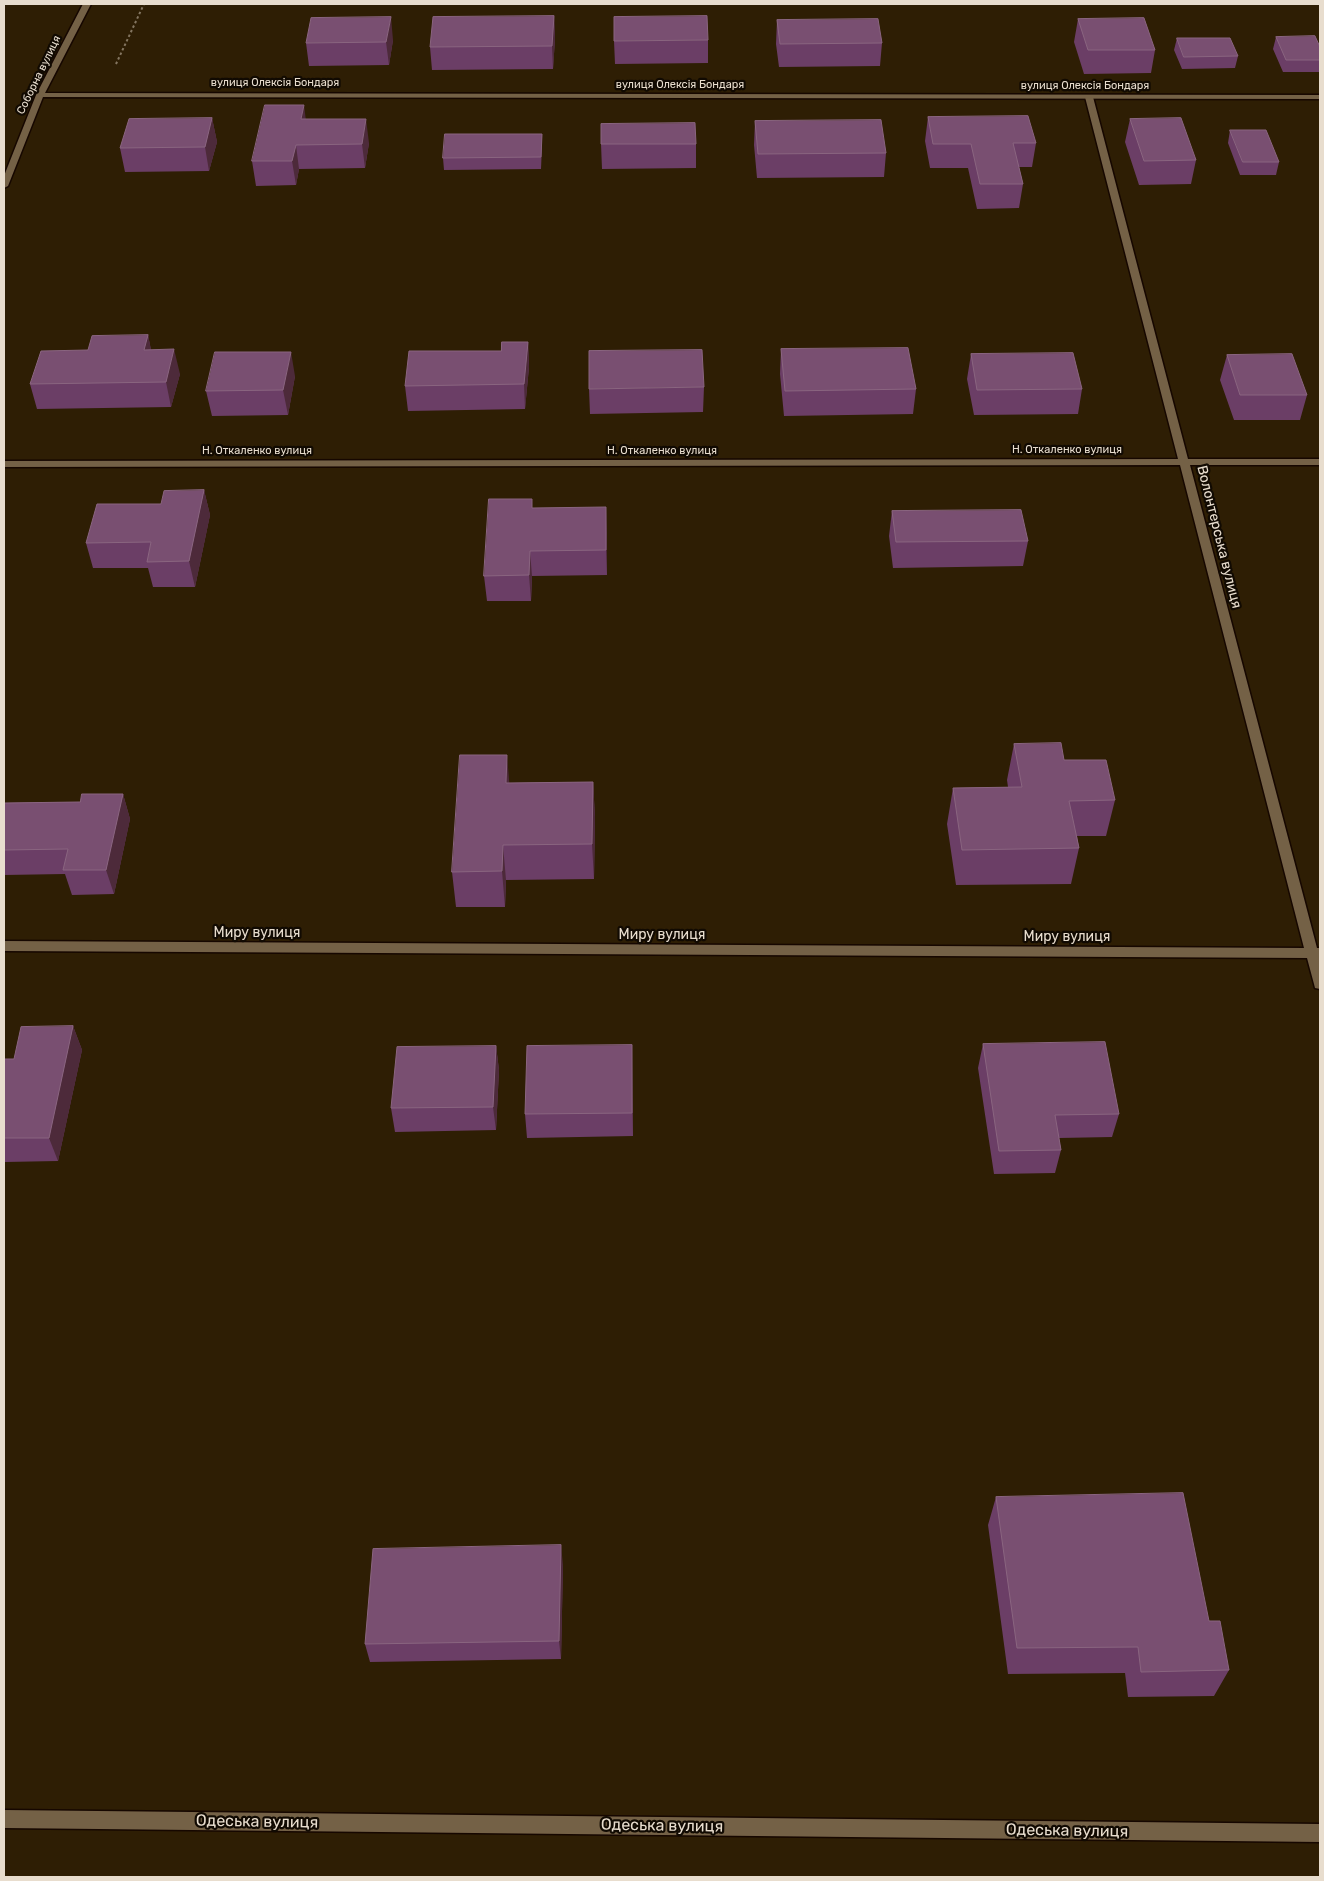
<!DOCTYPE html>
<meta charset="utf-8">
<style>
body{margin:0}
#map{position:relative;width:1324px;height:1881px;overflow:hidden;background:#2e1e04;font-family:Rubik,sans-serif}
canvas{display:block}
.frame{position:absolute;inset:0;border:5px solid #e8ddce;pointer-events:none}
</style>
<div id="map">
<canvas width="1324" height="1881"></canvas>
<div class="frame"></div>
</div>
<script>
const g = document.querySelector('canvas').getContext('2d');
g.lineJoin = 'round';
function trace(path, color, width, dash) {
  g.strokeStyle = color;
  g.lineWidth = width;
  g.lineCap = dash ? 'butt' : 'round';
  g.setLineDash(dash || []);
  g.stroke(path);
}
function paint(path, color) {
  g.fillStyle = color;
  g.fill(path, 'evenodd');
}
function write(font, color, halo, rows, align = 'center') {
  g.font = font + ' Rubik,sans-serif';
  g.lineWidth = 4.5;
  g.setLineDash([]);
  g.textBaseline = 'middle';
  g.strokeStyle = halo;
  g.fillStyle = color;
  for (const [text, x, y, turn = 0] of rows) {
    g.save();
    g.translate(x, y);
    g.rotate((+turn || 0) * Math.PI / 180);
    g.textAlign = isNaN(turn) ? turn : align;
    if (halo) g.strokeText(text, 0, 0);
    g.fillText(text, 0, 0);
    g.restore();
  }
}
const path = new Path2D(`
 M116 64 144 4`);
const minor = new Path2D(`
 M1086 95 1093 97 1188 459H1320V465H1190L1317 948H1320V989L1315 988 1314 984 1307 958 4 951V941L1304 948 1180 465 4 467V461L1178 459 1085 97Z`);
const tertiary = new Path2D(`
 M83 4H91L45 93 1320 95V99L43 97 8 186 4 188V176L36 95Z
 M4 1810 1320 1824V1842L4 1828Z`);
const wall = new Path2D(`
 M554 16 555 39 553 69 432 70 430 47Z
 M1078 19 1155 50 1151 73 1084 74 1074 42Z
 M777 20 882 43 880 66 779 67 776 44Z
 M1276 37 1320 47V72H1283L1273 49Z
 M1177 38 1238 56 1235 68 1182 69 1174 50Z
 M393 40 389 65 309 66 306 43Z
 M708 40V63L615 64 614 41Z
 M928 117 1036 143 1032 167H1019L1023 184 1019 208 977 209 968 168H930L925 141Z
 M212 118 217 142 209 171 125 172 120 148Z
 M306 119 369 143 365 168 299 169 296 185 256 186 252 161Z
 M1130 119 1196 160 1191 184 1139 185 1125 142Z
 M755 121 886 153 884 177 757 178 754 145Z
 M1230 130 1279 162 1276 175H1240L1228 143Z
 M542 134V146L541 169 444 170 443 158Z
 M601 144H696V168L602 169Z
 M148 335 151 350 180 374 171 407 37 409 30 384 88 350Z
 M528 342 529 367 525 409 408 411 405 386 501 351Z
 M781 349 916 389 913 414 784 416 780 374Z
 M971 354 1082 389 1078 414 974 415 967 379Z
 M1227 355 1307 395 1300 420H1234L1220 380Z
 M295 376 288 415 212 416 206 391Z
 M704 387 703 412 590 414 589 389Z
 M204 490 210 515 195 587H153L148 568H93L86 543 161 504Z
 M533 508 607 532V575L532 576 531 601H487L484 576Z
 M892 511 1028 541 1023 566 893 568 889 536Z
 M1014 744 1064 760 1115 800 1106 836H1077L1079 848 1071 884 956 885 947 824 953 788 1008 787 1007 780Z
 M593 782 595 817 594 879 506 880 505 907H456L452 872 510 783Z
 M123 794 130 819 114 894 72 895 65 874 4 875V803L80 802Z
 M73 1026 82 1050 58 1161 5 1162 4 1158V1059H14Z
 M983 1044 1119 1114 1112 1137 1059 1138 1061 1150 1055 1173 994 1174 978 1068Z
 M632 1045 633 1136 527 1138 525 1114Z
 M496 1046 499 1070 496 1130 395 1132 391 1108Z
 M996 1497 1209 1621 1229 1670 1214 1696 1128 1697 1125 1673 1008 1674 988 1525Z
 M563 1565 561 1659 370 1662 365 1644Z`);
const shadedWall = new Path2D(`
 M554 16 555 39 553 69 552 46Z
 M391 17 393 40 389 65 386 42Z
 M304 105 307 129 301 119Z
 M212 118 217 142 209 171 205 147Z
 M366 119 369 143 365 168 362 144Z
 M296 145 299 169 296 185 292 161Z
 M148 335 153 360 144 350Z
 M528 342 529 367 525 409 524 384Z
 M174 349 180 374 171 407 166 382Z
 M291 352 295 376 288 415 283 390Z
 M204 490 210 515 195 587 189 561Z
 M606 507 607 532V575L606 550Z
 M530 551 532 576 531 601 529 575Z
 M507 755 510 791 506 783Z
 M593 782 595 817 594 879 592 844Z
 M123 794 130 819 114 894 106 870Z
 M503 845 506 880 505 907 502 871Z
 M73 1026 82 1050 58 1161 49 1138Z
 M496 1046 499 1070 496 1130 493 1107Z
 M561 1545 563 1565 561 1659 559 1641Z`);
const building = new Path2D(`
 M554 16 552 46 430 47 433 17Z
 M707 16 708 40 614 41V17Z
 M391 17 386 42 306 43 311 18Z
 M1144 18 1155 50H1088L1078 19Z
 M878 19 882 43 780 44 777 20Z
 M1315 36 1320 47V60H1286L1276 37Z
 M1177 38H1230L1238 56 1184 57Z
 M265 105H304L301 119H366L362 144 296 145 292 161H252Z
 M1028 116 1036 143H1013L1023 184H980L971 144H933L928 117Z
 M212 118 205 147 120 148 129 119Z
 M1181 118 1196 160 1144 161 1130 119Z
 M881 120 886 153 758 154 755 121Z
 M695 123 696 144H601V124Z
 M1230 130H1266L1279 162H1243Z
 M445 134H542L541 157 443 158Z
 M148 335 144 350 174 349 166 382 30 384 41 351 88 350 92 336Z
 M502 342H528L524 384 405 386 409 351H501Z
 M908 348 916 389 785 391 781 349Z
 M702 350 704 387 589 389V351Z
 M215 352H291L283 390 206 391Z
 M1073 353 1082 389 977 390 971 354Z
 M1292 354 1307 395H1240L1227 355Z
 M204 490 189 561 147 562 151 542 86 543 97 504H161L164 491Z
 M489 499H532V508L606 507V550L530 551 529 575 484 576Z
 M1021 510 1028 541 896 542 892 511Z
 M1061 743 1064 760H1106L1115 800 1069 801 1079 848 962 850 953 788 1022 787 1014 744Z
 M460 755H507L506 783 593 782 592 844 503 845 502 871 452 872Z
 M82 794H123L106 870H63L68 849 4 850V803L80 802Z
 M73 1026 49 1138H4V1059H14L21 1027Z
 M1105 1042 1119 1114 1055 1115 1061 1150 999 1151 983 1044Z
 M632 1045V1113L525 1114 527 1046Z
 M496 1046 493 1107 391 1108 397 1047Z
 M1183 1493 1209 1621H1220L1229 1670 1141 1672 1138 1647 1017 1648 996 1497Z
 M561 1545 559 1641 365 1644 373 1549Z`);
const farStreetnames = [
 ["Соборна вулиця",39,75,-64],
 ["вулиця Олексія Бондаря",275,83],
 ["вулиця Олексія Бондаря",680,85],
 ["вулиця Олексія Бондаря",1085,86],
 ["Н. Откаленко вулиця",1067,450],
 ["Н. Откаленко вулиця",257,451],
 ["Н. Откаленко вулиця",662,451]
];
const streetNames = [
 ["Волонтерська вулиця",1219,537,76],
 ["Миру вулиця",257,933],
 ["Миру вулиця",662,935],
 ["Миру вулиця",1067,937]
];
const nearStreetnames = [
 ["Одеська вулиця",257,1822,1],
 ["Одеська вулиця",662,1826,1],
 ["Одеська вулиця",1067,1831,1]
];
trace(minor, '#160700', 3);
trace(tertiary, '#160700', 3);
trace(path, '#847661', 2, [2.5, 2.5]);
paint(minor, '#746146');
paint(tertiary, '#746146');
paint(wall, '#6b3e66');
paint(shadedWall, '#4d2a3a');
paint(building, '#794f71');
trace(building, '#8a6580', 1);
write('11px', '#e8ddce', '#110a02', farStreetnames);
write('14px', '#e8ddce', '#110a02', streetNames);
write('16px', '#e8ddce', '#110a02', nearStreetnames);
</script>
